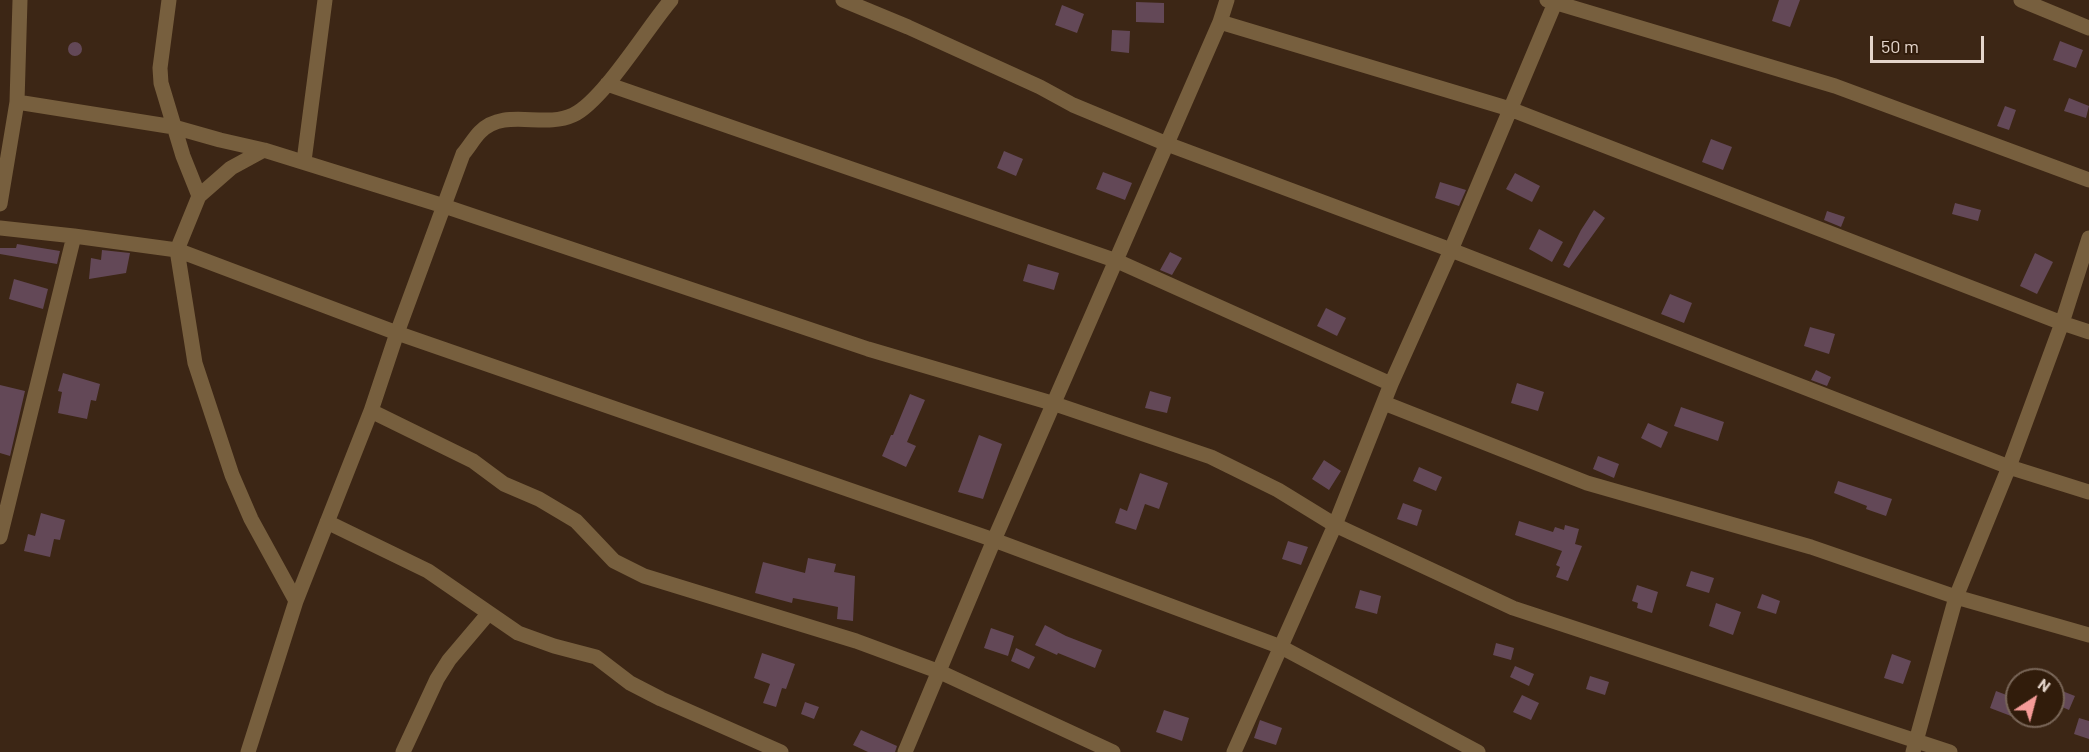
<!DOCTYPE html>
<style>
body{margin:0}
#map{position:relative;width:2089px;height:752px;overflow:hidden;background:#3c2615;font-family:Barlow,sans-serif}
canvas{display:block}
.north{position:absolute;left:2005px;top:668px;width:60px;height:60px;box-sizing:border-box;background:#311c0b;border:2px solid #796658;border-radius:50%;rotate:36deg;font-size:16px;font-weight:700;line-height:24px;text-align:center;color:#e4d5cb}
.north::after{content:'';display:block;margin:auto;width:21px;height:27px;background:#f59b98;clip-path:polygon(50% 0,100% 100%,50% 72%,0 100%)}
.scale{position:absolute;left:1870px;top:36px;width:114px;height:27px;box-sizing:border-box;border:3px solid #e4d5cb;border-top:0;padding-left:8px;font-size:18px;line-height:21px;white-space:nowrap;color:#e4d5cb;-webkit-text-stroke:4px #311c0b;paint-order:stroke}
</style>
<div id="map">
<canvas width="2089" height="752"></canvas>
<div class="north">N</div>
<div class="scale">50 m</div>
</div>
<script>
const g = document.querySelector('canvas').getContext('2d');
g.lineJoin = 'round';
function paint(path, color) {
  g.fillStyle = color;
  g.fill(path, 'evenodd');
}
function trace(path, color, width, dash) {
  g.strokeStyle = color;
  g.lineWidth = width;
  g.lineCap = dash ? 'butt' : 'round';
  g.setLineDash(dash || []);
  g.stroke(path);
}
const building = new Path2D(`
 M1779 0H1800L1790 27 1772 21Z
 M1136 2 1164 3V23L1136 22Z
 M1062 5 1084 14 1077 33 1055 25Z
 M1112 30 1130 31 1129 53 1111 51Z
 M2060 41 2083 50 2076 68 2053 60Z
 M68 49a7 7 0 1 1 14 0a7 7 0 1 1-14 0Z
 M2069 98 2089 106 2086 118 2064 111Z
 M2005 106 2016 110 2009 130 1997 126Z
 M1711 139 1732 147 1723 170 1702 162Z
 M1004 151 1023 159 1016 176 997 168Z
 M1103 172 1132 183 1125 200 1096 189Z
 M1515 173 1540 186 1532 202 1506 189Z
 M1440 182 1466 190 1459 206 1435 198Z
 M1955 203 1981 210 1978 221 1952 214Z
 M1594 210 1605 218 1569 268 1563 265 1581 230Z
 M1827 211 1845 217 1841 227 1824 220Z
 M1539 229 1563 242 1552 262 1529 249Z
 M17 244 60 251 57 264 0 254V248H16Z
 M102 250 130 253 126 273 89 279 91 258 101 260Z
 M1170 252 1182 258 1172 275 1160 270Z
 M2035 253 2053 262 2037 294 2020 286Z
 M1028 264 1059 273 1054 290 1023 281Z
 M14 279 48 289 43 309 9 299Z
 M1670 294 1692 303 1684 323 1661 314Z
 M1326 308 1346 318 1337 336 1317 326Z
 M1810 327 1835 334 1829 354 1804 346Z
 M1816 370 1831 377 1827 386 1811 380Z
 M63 373 100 384 96 401 91 400 87 419 58 413 62 392 58 391Z
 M1517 383 1544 392 1538 411 1511 403Z
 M0 385 25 391 10 456 0 453Z
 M1150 391 1171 397 1167 413 1145 408Z
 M910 394 925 400 907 442 916 446 906 467 882 456 891 435H893Z
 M1681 407 1724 422 1718 441 1674 426Z
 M1648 423 1668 432 1661 448 1641 438Z
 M979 435 1002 444 983 499 958 492Z
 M1598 456 1619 464 1614 478 1593 469Z
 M1324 460 1341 471 1329 490 1312 479Z
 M1419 467 1442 477 1436 491 1413 481Z
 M1140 473 1168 483 1159 509 1145 504 1136 530 1115 523 1120 508 1127 511Z
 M1838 481 1892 499 1886 516 1866 509 1867 506 1834 493Z
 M1403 503 1422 510 1417 526 1397 519Z
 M41 513 65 520 60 540 54 539 50 557 24 551 28 534 35 536Z
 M1519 521 1553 532 1555 527 1564 530 1565 525 1579 529 1575 544 1582 546 1568 581 1556 577 1560 567 1556 565 1562 551 1515 535Z
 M1288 541 1308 547 1301 565 1282 559Z
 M808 558 836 564 834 572 855 576 853 621 837 619 838 607 793 598 792 603 755 593 763 562 805 573Z
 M1691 571 1714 578 1709 593 1686 586Z
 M1637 585 1658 592 1652 613 1637 608 1638 603 1632 601Z
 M1360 590 1381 596 1377 614 1355 608Z
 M1762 594 1780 601 1776 614 1757 608Z
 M1716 603 1741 612 1733 635 1709 626Z
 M1045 625 1066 636 1102 650 1095 668 1058 653 1057 655 1035 645Z
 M991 628 1014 636 1008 656 984 648Z
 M1496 643 1514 648 1511 660 1493 655Z
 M1016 648 1035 657 1029 669 1011 661Z
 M762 653 795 664 786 689 782 688 776 707 763 703 770 684 754 678Z
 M1892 654 1911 661 1903 684 1884 678Z
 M1515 666 1534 674 1529 686 1510 677Z
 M1590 676 1609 682 1605 695 1586 689Z
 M2057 689 2075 696 2069 710 2053 703Z
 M1996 691 2017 699 2011 716 1990 708Z
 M1522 695 1539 703 1531 720 1513 712Z
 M805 702 819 707 814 719 801 714Z
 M1164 710 1189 718 1182 741 1156 732Z
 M2079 718 2089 721V739L2074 734Z
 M1260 720 1282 728 1276 745 1254 738Z
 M861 730 897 746 895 752H868L853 745Z`);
const minor = new Path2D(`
 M169 0 160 68 161 83 183 156 199 196
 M843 0 908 27 1040 87 1073 105 1167 144 1451 250 1391 384 1335 525 1234 752
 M1547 0 1835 86 2089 180
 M2021 0 2089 28
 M1555 3 1451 250 2009 467 2089 492
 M1220 22 1510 109 2062 323 2089 332
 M607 84 1117 261 1391 384
 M17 102 174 127 220 140 264 150 444 206 868 349 1055 404 1211 457 1278 490 1335 525 1513 608 1950 752
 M264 150 231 168 199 196 177 250 195 363 232 475 251 519 296 601
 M304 161 325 0
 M0 204 17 102 20 0
 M0 228 74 236 177 250 397 333 994 540 1281 647 1478 752
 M1384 403 1587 483 1811 547 1956 597 2089 635
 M371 411 473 461 504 484 539 499 576 521 614 561 644 576 856 641 940 672 1113 752
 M327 522 428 571 518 633 554 646 596 657 630 683 661 699 781 752
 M0 537 74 236
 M248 752 296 601 371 411 397 333 463 154C469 147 474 138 480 132 505 107 543 129 573 115 603 101 647 28 671 0
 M403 752 437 679 449 660 488 614
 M905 752 994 540 1220 22 1227 0
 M1913 752 1956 597 2009 467 2062 323 2089 238`);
paint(building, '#634857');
trace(minor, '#775f3e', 15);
</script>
